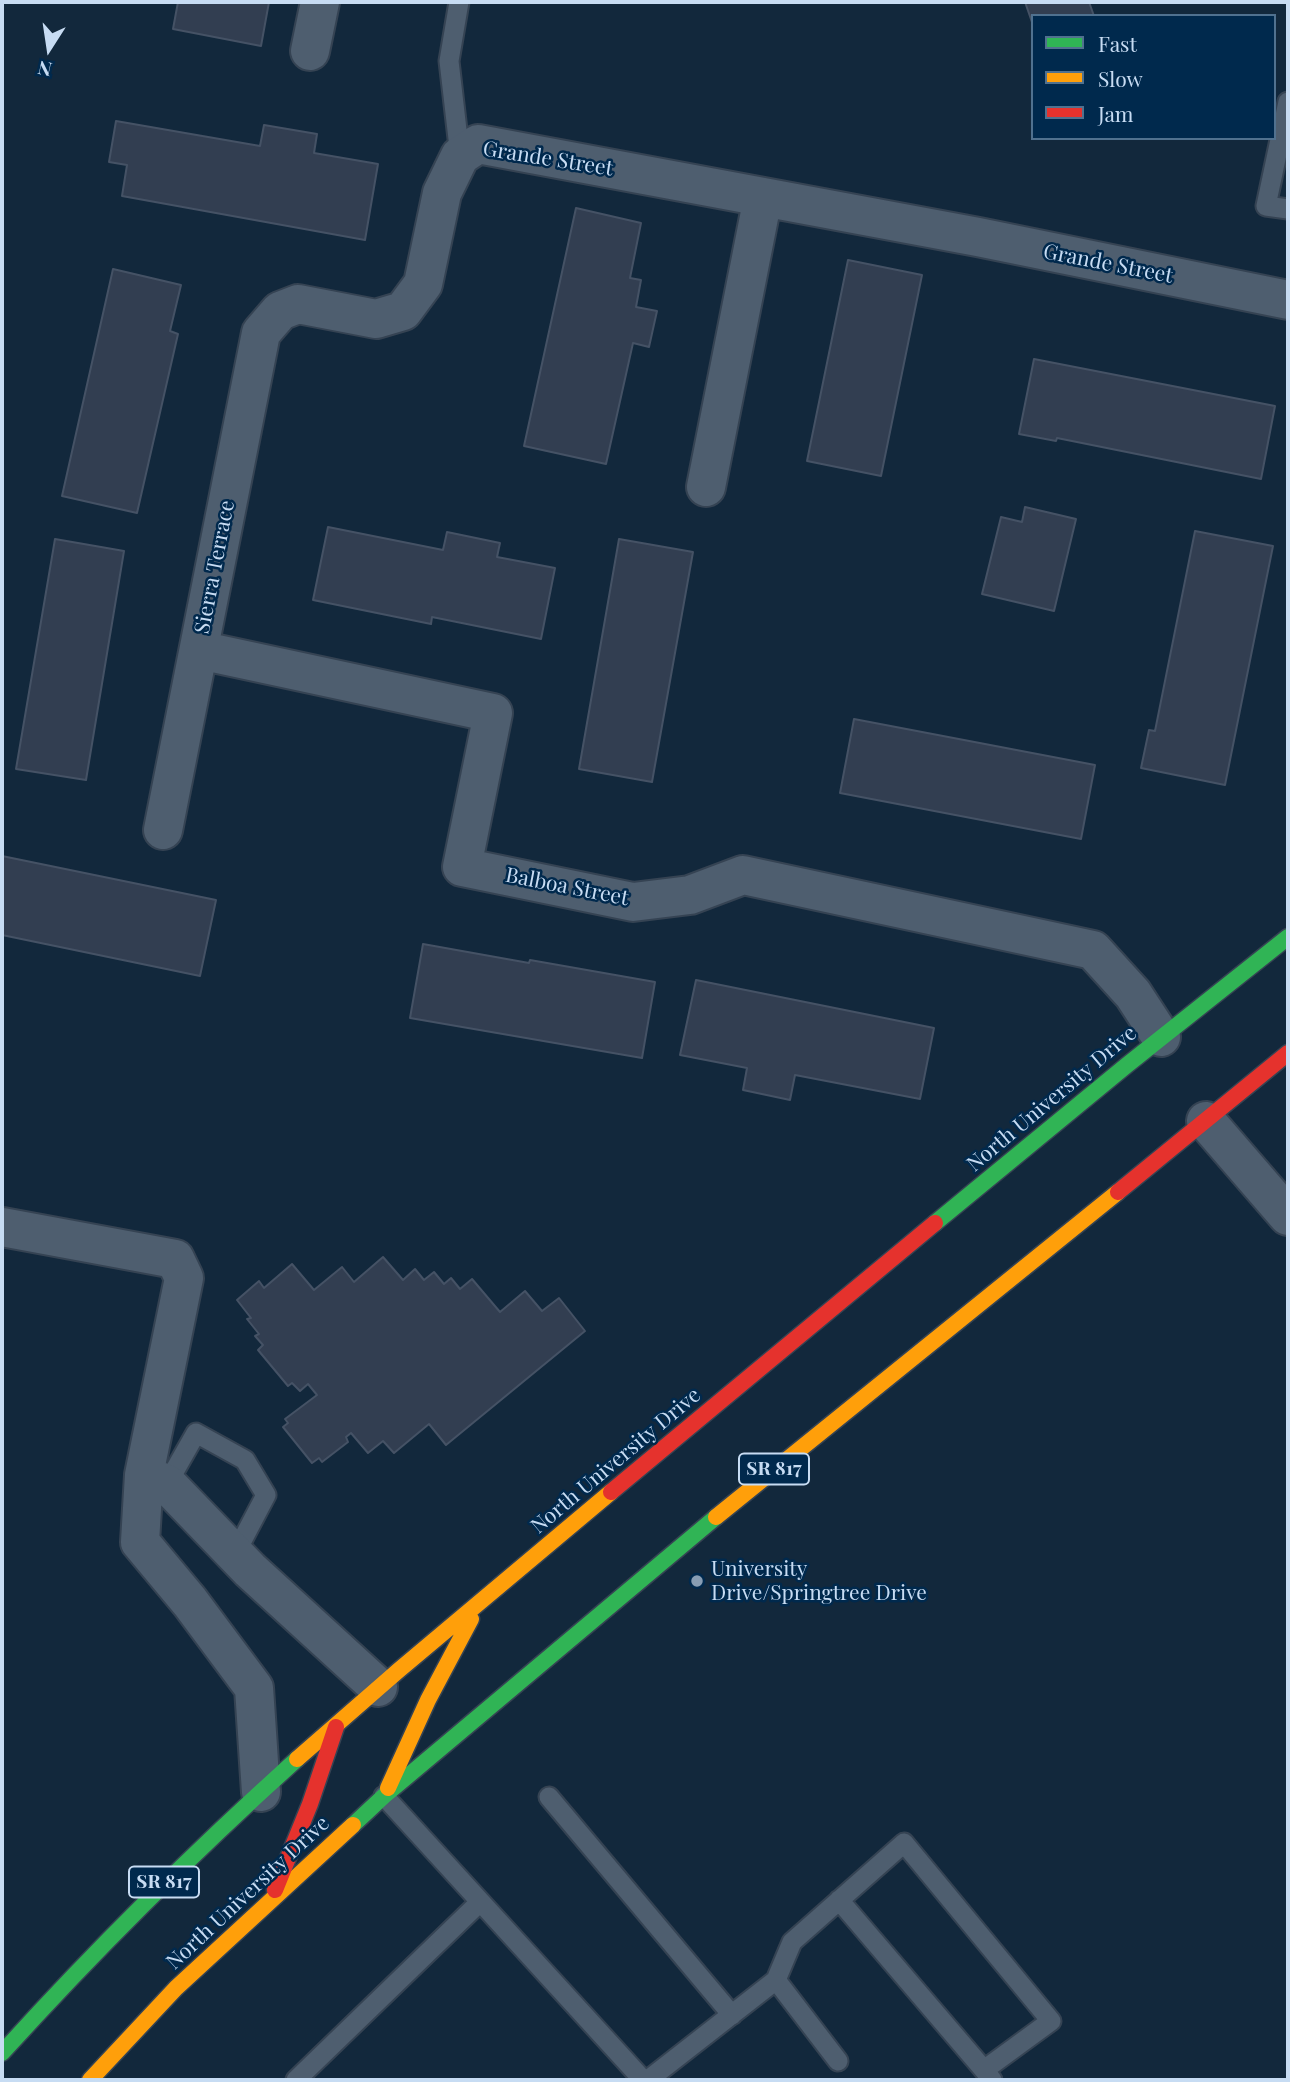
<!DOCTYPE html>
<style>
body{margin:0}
#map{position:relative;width:1290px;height:2082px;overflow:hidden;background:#12283c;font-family:"Playfair Display",serif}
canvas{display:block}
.frame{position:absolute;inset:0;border:4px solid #c7dcf3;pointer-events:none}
.legend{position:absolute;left:1031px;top:14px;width:245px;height:126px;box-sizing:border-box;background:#00294d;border:2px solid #50718f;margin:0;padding:9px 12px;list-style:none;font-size:21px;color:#c7dcf3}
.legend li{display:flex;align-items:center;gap:14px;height:35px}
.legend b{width:35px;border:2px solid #50718f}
.north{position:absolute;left:14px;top:14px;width:70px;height:70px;-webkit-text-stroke:5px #00294d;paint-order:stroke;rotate:192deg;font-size:19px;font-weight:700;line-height:28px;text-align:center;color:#c7dcf3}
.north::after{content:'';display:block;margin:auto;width:24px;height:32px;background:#c7dcf3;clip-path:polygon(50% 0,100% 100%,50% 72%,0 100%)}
</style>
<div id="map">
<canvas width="1290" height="2082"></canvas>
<div class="frame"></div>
<ul class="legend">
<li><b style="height:9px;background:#30b455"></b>Fast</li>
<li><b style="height:9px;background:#ff9f0a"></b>Slow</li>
<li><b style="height:9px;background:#e5322d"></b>Jam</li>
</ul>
<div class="north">N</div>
</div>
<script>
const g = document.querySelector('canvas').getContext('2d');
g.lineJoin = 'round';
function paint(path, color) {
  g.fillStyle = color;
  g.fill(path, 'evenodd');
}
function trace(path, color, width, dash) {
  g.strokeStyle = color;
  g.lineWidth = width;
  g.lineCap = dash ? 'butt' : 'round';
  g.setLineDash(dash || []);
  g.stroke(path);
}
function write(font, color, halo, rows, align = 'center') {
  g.font = font + ' "Playfair Display",serif';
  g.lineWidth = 5;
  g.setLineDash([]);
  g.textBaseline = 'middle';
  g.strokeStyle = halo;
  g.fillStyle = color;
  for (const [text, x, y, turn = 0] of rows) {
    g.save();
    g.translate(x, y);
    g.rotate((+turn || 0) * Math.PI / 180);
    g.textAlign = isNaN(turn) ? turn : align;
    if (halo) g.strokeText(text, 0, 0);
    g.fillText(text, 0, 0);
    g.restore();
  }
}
const building = new Path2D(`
 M178 2H269L261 46 173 29Z
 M1025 2H1089L1094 16H1033V25Z
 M116 121 260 146 264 125 317 134 314 153 378 164 365 240 122 196 127 165 109 162Z
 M576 208 641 223 630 278 641 280 636 307 657 311 649 347 633 343 606 464 524 446Z
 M848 260 922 275 881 476 807 461Z
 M113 269 181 285 170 331 178 334 137 513 62 496Z
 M1034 359 1275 406 1261 479 1057 438 1056 441 1019 434Z
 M1025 507 1076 519 1054 611 982 594 1001 517 1022 522Z
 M328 527 443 550 447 532 500 543 497 557 555 568 541 639 432 617 431 624 313 600Z
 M1195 531 1273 546 1225 785 1141 768 1149 730 1155 731Z
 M55 539 124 551 86 780 16 769Z
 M619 539 693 552 652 782 579 769Z
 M854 719 1095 765 1081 839 840 793Z
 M2 856 216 900 200 976 2 935Z
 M423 944 529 963 530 960 655 982 642 1058 410 1018Z
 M696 980 934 1028 920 1099 795 1075 790 1100 743 1090 747 1068 680 1055Z
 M383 1257 403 1280 415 1269 424 1280 434 1272 444 1284 451 1278 460 1289 472 1279 500 1312 525 1291 542 1311 559 1298 585 1331 446 1445 429 1424 394 1453 383 1441 368 1453 351 1433 346 1437 348 1442 322 1462 319 1458 312 1463 283 1427 288 1423 285 1419 317 1395 308 1384 300 1391 292 1383 288 1386 258 1350 263 1345 255 1336 259 1334 247 1319 251 1318 237 1300 259 1281 264 1288 292 1264 314 1290 342 1267 354 1282Z`);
const lane = new Path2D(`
 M459 2 449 61 460 156
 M1288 102 1266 206 1288 209
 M167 1484 196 1433 245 1460 266 1495 235 1554
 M384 1796 643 2080
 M549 1797 732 2015
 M839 1900 984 2070
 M776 1980 838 2061
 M296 2080 480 1902
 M648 2080 776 1980 792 1942 904 1843 1051 2021 984 2070 992 2080`);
const street = new Path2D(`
 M310 51 320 2
 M706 487 763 197
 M199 650 493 713 462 867 633 902 690 895 743 875 1093 950 1133 994 1161 1037
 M163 830 261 333 280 311 298 304 376 319 403 311 423 284 442 193 460 156 478 144 978 237 1288 300
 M1206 1121 1288 1216
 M2 1227 175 1259 184 1278 144 1475 140 1542 190 1602 254 1688 261 1792
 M144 1475 167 1484 250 1570 378 1687`);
const fast = new Path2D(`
 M935 1223 1127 1065 1288 937
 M353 1825 384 1796 716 1517
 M2 2053C96 1949 193 1853 297 1759`);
const slow = new Path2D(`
 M716 1517 1118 1192
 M297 1759 399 1670 611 1492
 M388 1788 428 1700 471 1619
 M90 2080 176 1988 353 1825`);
const jam = new Path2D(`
 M1118 1192 1288 1053
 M611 1492 935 1223
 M275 1890 310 1804 336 1727`);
const markers = [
 [697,1581,7,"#889db3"]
];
const shields = [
 [774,1469,70],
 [164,1882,70]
];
const shieldNames = [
 ["SR 817",774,1469],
 ["SR 817",164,1882]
];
const streetNames = [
 ["Grande Street",548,159,9],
 ["Grande Street",1108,264,11],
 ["Sierra Terrace",215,567,-79],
 ["Balboa Street",567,887,11],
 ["North University Drive",1052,1099,-40],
 ["North University Drive",616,1461,-40],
 ["North University Drive",248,1893,-43]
];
const poiNames = [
 ["University",711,1569],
 ["Drive/Springtree Drive",711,1593]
];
paint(building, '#323e51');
trace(building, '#455265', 2);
trace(lane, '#354353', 23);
trace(street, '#354353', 42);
trace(fast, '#354353', 19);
trace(slow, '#354353', 19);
trace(jam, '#354353', 19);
trace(lane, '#4e5e6f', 19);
trace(street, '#4e5e6f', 38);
trace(fast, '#30b455', 16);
trace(slow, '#ff9f0a', 16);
trace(jam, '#e5322d', 16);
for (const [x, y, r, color] of markers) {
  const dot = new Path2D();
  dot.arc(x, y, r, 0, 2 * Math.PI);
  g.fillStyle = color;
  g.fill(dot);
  trace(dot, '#00294d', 2.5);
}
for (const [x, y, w] of shields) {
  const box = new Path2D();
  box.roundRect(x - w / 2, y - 15.5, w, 31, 5);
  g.fillStyle = '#00294d';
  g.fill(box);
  trace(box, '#c7dcf3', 2);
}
write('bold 19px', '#c7dcf3', null, shieldNames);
write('21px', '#c7dcf3', '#00294d', streetNames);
write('21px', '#c7dcf3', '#00294d', poiNames, 'left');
</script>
